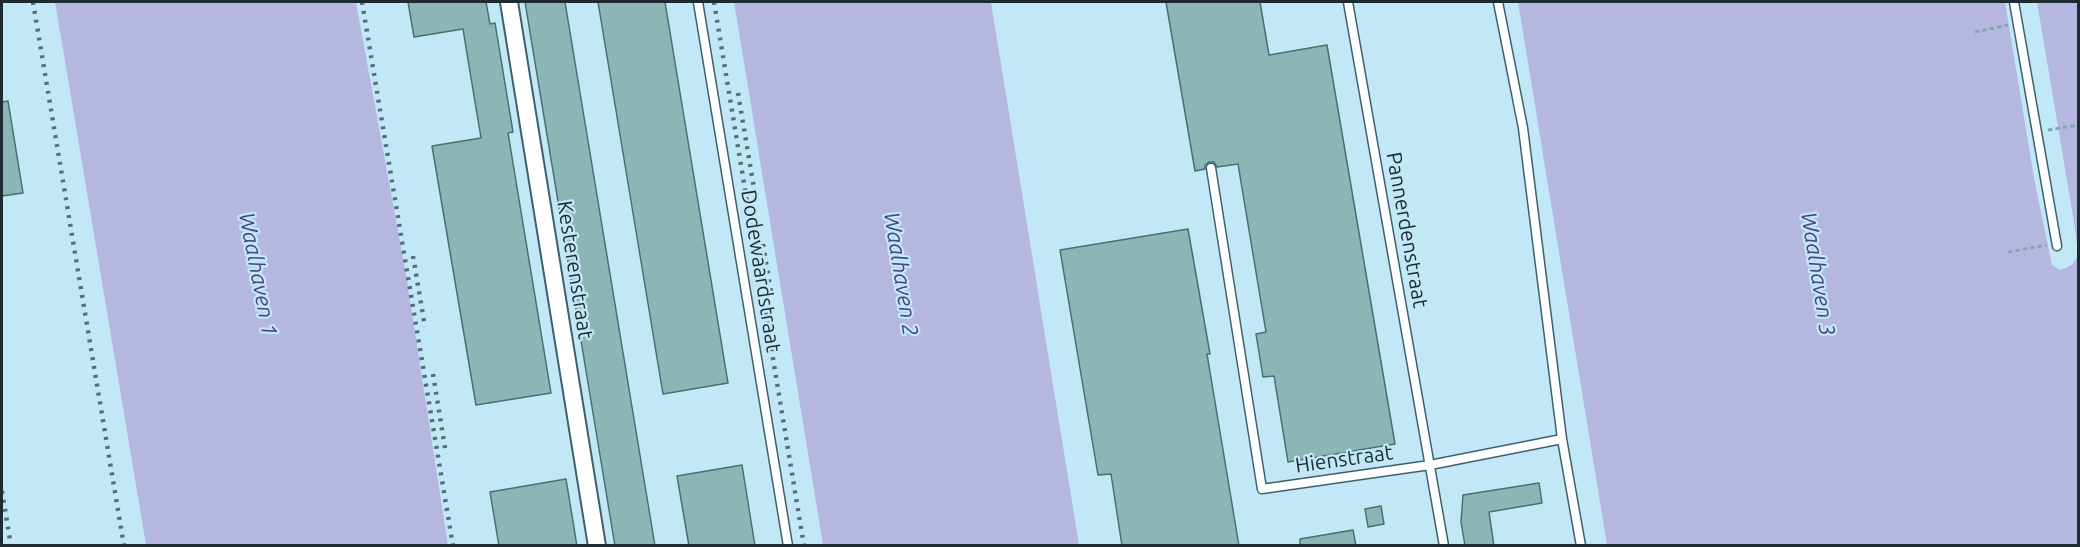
<!DOCTYPE html>
<style>
body{margin:0}
#map{position:relative;width:2080px;height:547px;overflow:hidden;background:#c2e8f7;font-family:Ubuntu,sans-serif}
canvas{display:block}
.frame{position:absolute;inset:0;border:3px solid #1d2c31;pointer-events:none}
</style>
<div id="map">
<canvas width="2080" height="547"></canvas>
<div class="frame"></div>
</div>
<script>
const g = document.querySelector('canvas').getContext('2d');
g.lineJoin = 'round';
function paint(path, color) {
  g.fillStyle = color;
  g.fill(path, 'evenodd');
}
function trace(path, color, width, dash) {
  g.strokeStyle = color;
  g.lineWidth = width;
  g.lineCap = dash ? 'butt' : 'round';
  g.setLineDash(dash || []);
  g.stroke(path);
}
function write(font, color, halo, rows, align = 'center') {
  g.font = font + ' Ubuntu,sans-serif';
  g.lineWidth = 4.5;
  g.setLineDash([]);
  g.textBaseline = 'middle';
  g.strokeStyle = halo;
  g.fillStyle = color;
  for (const [text, x, y, turn = 0] of rows) {
    g.save();
    g.translate(x, y);
    g.rotate((+turn || 0) * Math.PI / 180);
    g.textAlign = isNaN(turn) ? turn : align;
    if (halo) g.strokeText(text, 0, 0);
    g.fillText(text, 0, 0);
    g.restore();
  }
}
const water = new Path2D(`
 M55 2H356L406 275 448 545H146Z
 M734 2H991L1079 545H823Z
 M1518 2H2005L2034 178 2052 265 2060 270C2070 267 2075 264 2078 254V545H1607Z
 M2037 2H2078V253L2074 222Z`);
const building = new Path2D(`
 M408 2H486L490 24 495 23 513 132 508 133 551 393 476 405 432 146 481 138 470 72 463 29 414 37Z
 M525 2H565L655 546H615Z
 M598 2H665L728 383 663 394Z
 M1166 2H1260L1269 55 1327 45 1395 444 1288 462 1274 376 1263 377 1256 334 1266 332 1238 164 1217 167 1214 162H1209L1205 165V169L1195 171Z
 M8 101 23 193 2 196V102Z
 M1188 229 1210 354H1207L1239 546H1122L1111 474 1098 475 1060 250Z
 M742 465 755 546H689L677 476Z
 M566 479 577 546H499L490 492Z
 M1539 483 1542 503 1489 512 1494 546H1465L1461 522 1463 495Z
 M1381 506 1384 524 1368 527 1365 509Z
 M1353 530 1356 546H1300V539Z`);
const path = new Path2D(`
 M1975 32 2008 25
 M2048 130 2078 125
 M2008 252 2047 245`);
const service = new Path2D(`
 M698 2 788 546
 M1348 2 1444 546
 M1498 2 1523 128 1562 439 1581 546
 M2014 2 2057 246
 M1211 168 1262 489 1430 465 1562 439`);
const minor = new Path2D(`
 M509 2 597 546`);
const rail = new Path2D(`
 M33 2 124 546
 M362 2 453 546
 M714 2 804 546
 M738 93 755 194
 M763 244 771 292
 M413 256 425 327
 M433 374 446 454
 M2 491 11 546`);
const streetNames = [
 ["Pannerdenstraat",1407,230,80],
 ["Kesterenstraat",575,270,81],
 ["Dodewaardstraat",761,271,81],
 ["Hienstraat",1344,459,-8]
];
const waterNames = [
 ["Waalhaven 1",258,274,79],
 ["Waalhaven 2",901,274,81],
 ["Waalhaven 3",1818,274,81]
];
paint(water, '#b6b7e1');
paint(building, '#8cb6b5');
trace(building, '#48706f', 1.5);
trace(service, '#3d606c', 11);
trace(minor, '#3d606c', 20);
trace(path, '#88a6b2', 3, [4.5, 3]);
trace(service, '#fff', 8);
trace(minor, '#fff', 16);
trace(rail, '#586f78', 4.5, [3, 6]);
write('21px', '#1d2c31', '#c2e8f7', streetNames);
write('italic 22px', '#48467c', '#c2e8f7', waterNames);
</script>
